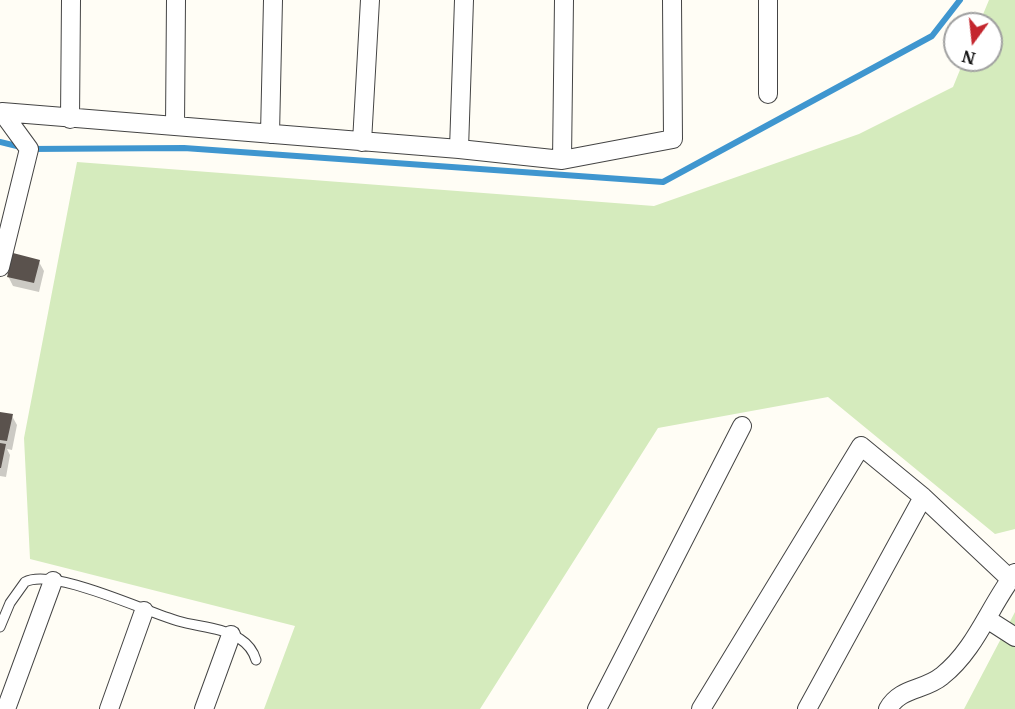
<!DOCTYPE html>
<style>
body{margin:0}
#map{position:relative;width:1015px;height:709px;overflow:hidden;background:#fffdf5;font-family:Merriweather,serif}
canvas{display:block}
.north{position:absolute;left:943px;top:12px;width:60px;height:60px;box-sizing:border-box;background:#fff;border:2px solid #a0a0a0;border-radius:50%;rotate:195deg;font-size:16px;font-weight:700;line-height:24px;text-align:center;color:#111}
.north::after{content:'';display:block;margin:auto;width:21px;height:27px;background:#c4262e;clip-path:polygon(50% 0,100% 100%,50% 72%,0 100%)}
</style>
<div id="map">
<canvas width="1015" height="709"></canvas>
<div class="north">N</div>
</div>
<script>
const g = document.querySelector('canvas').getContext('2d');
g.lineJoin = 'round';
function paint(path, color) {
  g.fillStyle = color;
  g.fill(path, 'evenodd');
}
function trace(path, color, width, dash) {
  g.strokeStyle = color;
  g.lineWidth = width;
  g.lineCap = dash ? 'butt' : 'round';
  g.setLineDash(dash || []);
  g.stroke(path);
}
const green = new Path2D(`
 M989 0H1015V529L995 534 828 397 658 428 480 709H264L295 626 30 559 24 438 77 162 654 206 859 134 953 87 964 60H991V24H979Z
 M1015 612V709H964Z`);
const shadow = new Path2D(`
 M39 262 44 271 39 292 13 286 8 276Z
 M0 413 12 416 17 425 12 450 7 449 10 455 6 477 0 476Z`);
const stream = new Path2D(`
 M0 142 29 149 184 148 663 182 932 36 960 0`);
const building = new Path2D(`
 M13 253 40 260 34 283 7 277Z
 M0 412 13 414 7 441 0 440Z
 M0 443 6 444 1 468H0Z`);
const service = new Path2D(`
 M0 627 10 603 25 582C53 567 146 612 178 621 198 627 222 627 240 639 248 644 253 650 256 660`);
const minor = new Path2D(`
 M768 94V0
 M70 119 71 0
 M175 126 176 0
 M270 134 273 0
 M362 142 370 0
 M459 149 464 0
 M562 160 564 0
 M0 267 29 149 2 112 459 149 562 160 673 139 672 0
 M987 619 1015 637
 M6 709 53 581
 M109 709 144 611
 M204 709 231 635
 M597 709 742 426
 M701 709 861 446 923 497
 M807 709 923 497 1010 579
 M888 709C900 687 924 691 942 676 976 649 989 607 1015 573`);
paint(green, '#d5ebbd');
paint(shadow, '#0003');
trace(stream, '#3f96cf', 6);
paint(building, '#5a524d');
trace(service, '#444', 11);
trace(minor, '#444', 20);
trace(service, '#fff', 9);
trace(minor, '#fff', 18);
</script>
